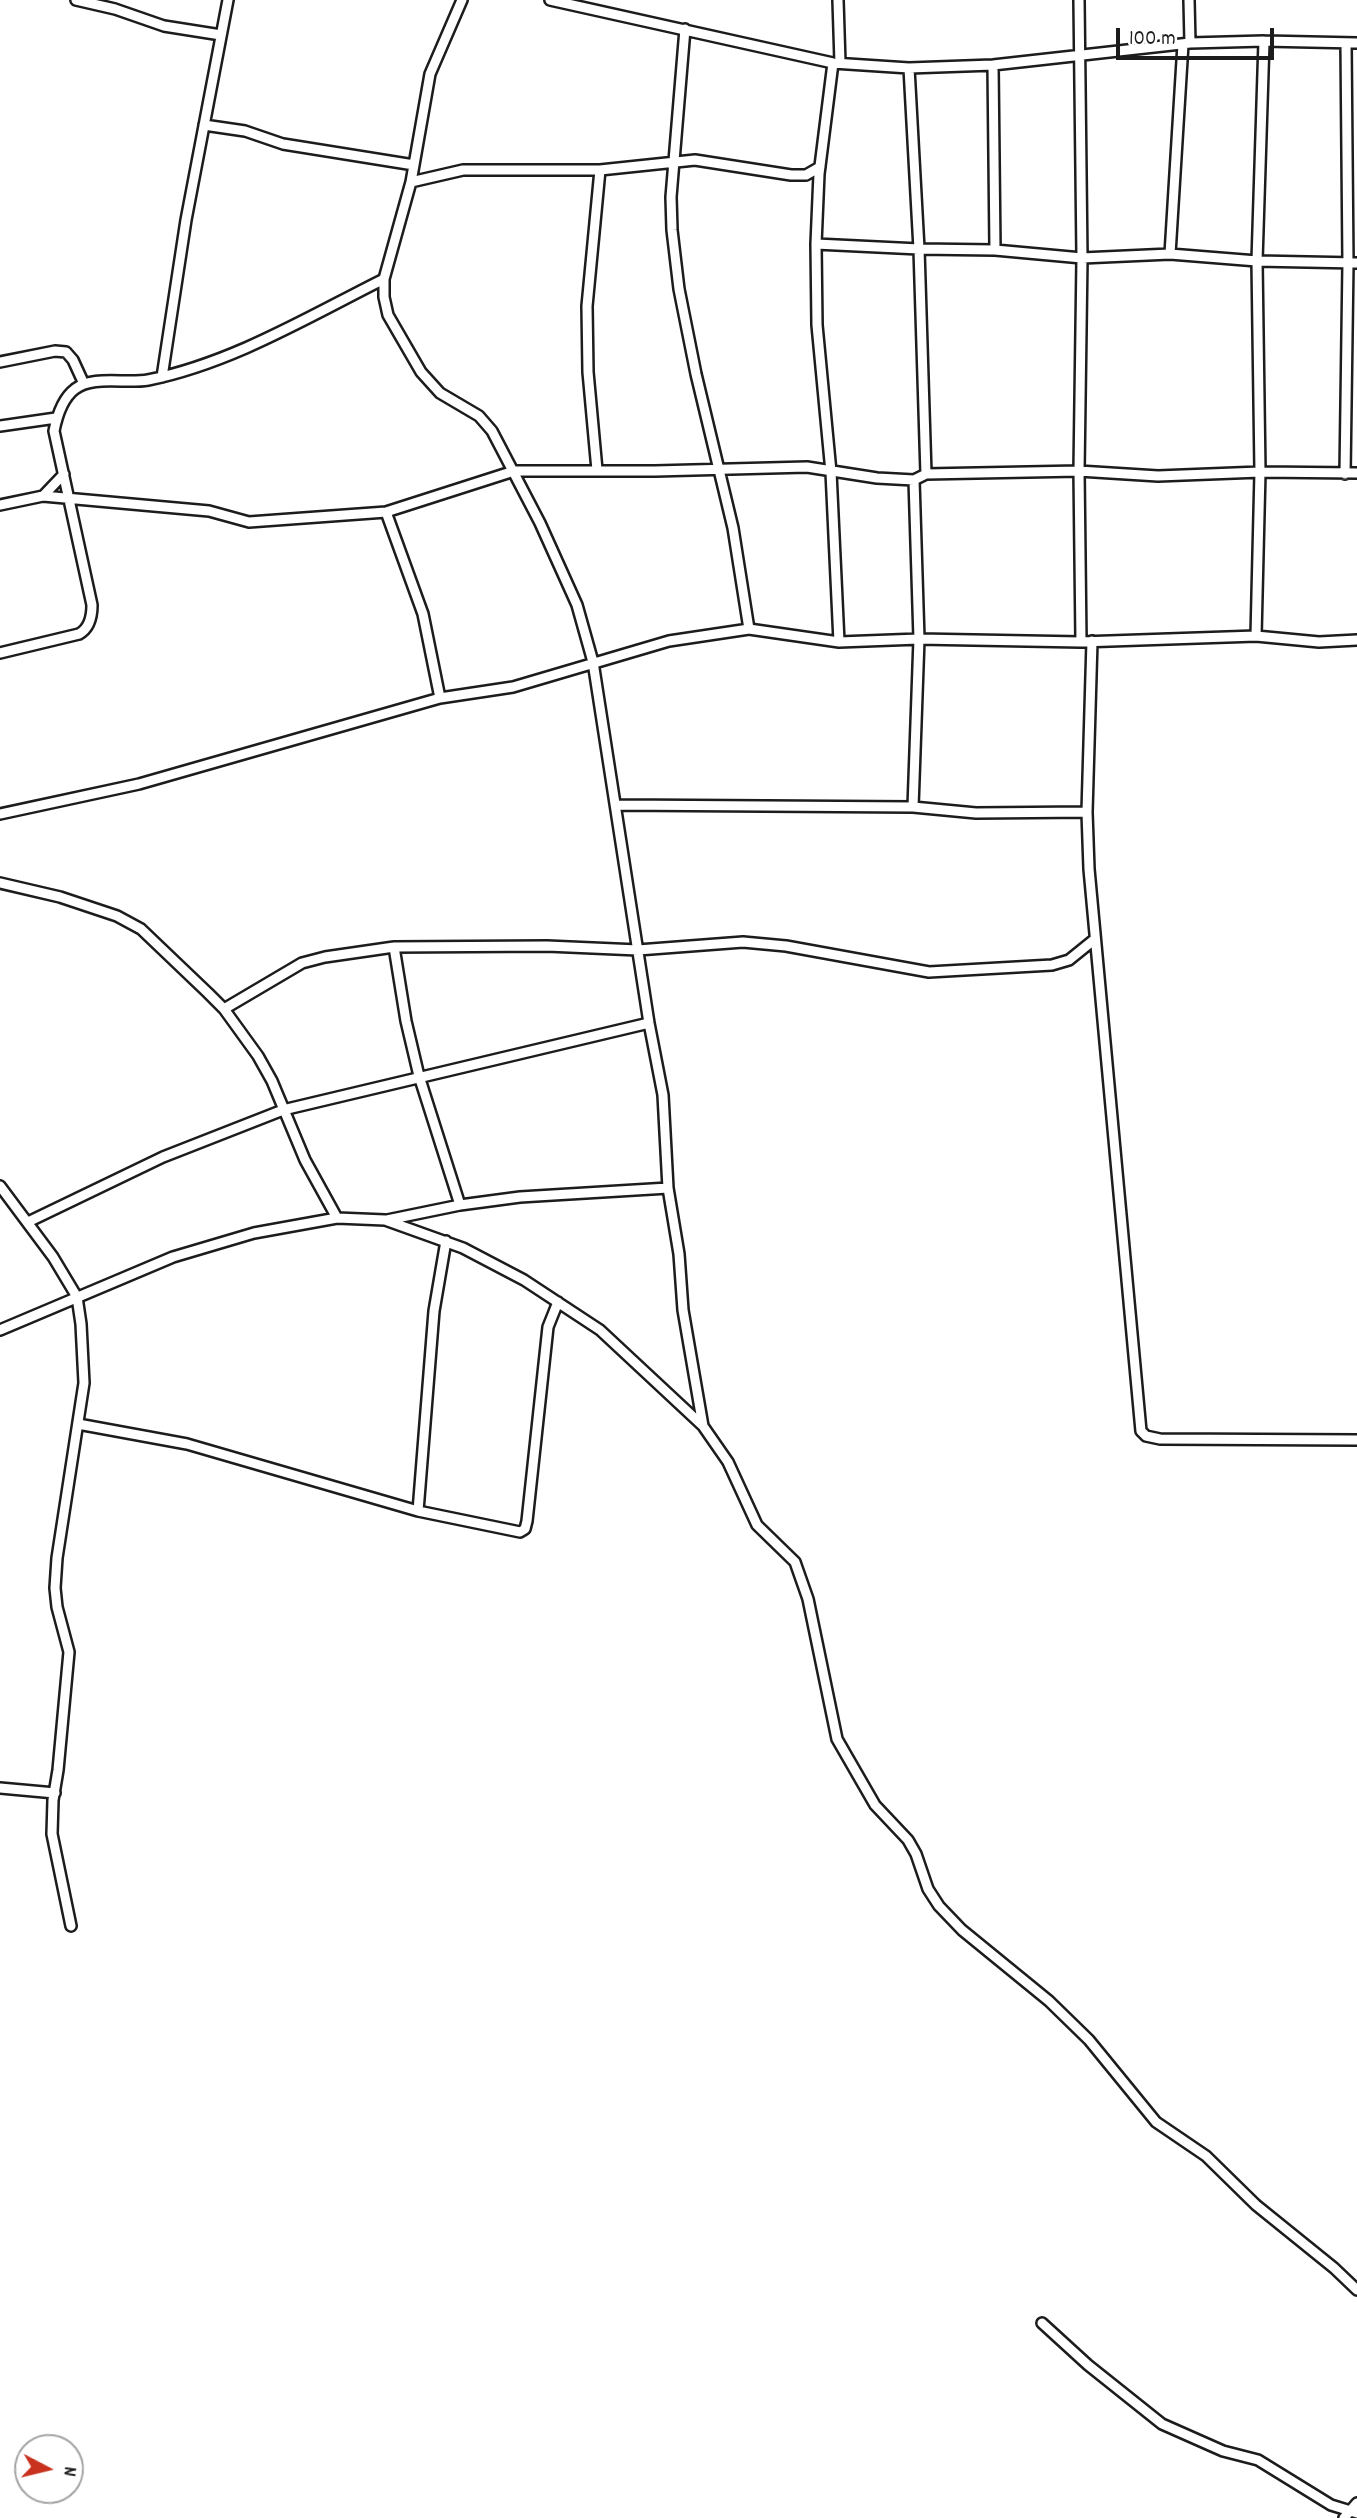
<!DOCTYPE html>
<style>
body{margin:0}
#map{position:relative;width:1357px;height:2518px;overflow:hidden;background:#fff;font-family:Dekko,sans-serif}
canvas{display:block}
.north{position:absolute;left:14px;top:2434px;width:70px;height:70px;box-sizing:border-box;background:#fff;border:2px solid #a4a4a4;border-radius:50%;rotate:97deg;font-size:19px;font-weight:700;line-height:28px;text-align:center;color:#1c1c1c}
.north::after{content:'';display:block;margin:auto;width:24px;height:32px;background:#c8321e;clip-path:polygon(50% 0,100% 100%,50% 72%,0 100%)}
.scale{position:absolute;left:1116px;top:28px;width:158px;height:32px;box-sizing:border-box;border:4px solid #1c1c1c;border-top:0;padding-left:9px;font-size:21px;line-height:24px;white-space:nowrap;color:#1c1c1c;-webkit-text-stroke:5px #fff;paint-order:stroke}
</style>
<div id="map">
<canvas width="1357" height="2518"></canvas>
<div class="north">N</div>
<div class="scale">100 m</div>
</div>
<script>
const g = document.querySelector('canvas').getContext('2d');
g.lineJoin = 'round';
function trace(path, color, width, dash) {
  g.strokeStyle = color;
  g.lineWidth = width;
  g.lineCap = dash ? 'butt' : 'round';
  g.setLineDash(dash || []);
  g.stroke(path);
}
const street = new Path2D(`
 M76 0 115 9 164 26 221 35
 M462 0 430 74 411 182 384 279V297L388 315 421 372 440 393 479 416 492 431 540 523 577 605 593 662 649 1023 663 1095 668 1188 679 1254 683 1310 703 1426
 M550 0 833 63 909 68 993 65 1190 43 1264 41 1357 43
 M838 0 840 63
 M1079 0 1082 258 1079 471 1081 642
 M1189 0 1190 43
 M685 29 671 197 672 230 679 289 696 374 733 528 749 629
 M833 63 819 174 816 244 817 325 831 472 839 642
 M993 65 995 250
 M909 68 919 249 926 474
 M204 125 245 131 283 144 414 165
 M411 182 463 170H600L695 160 791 175H806L820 167
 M816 244 919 249 995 250 1082 258 1170 254 1257 261 1357 263
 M1170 254 1183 44
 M0 362 55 351 66 352 73 360 84 384
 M162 377 186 220 228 0
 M0 426 56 418
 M597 470 588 372 587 306 600 170
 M1345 474 1348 263 1346 43
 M43 496 64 474
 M0 505 43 496 209 511 249 522 386 512 514 471H655L807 467 877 478 914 480 926 474 1079 471 1158 476 1260 472 1357 473
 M386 512 423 614 440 698
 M1256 636 1260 472 1257 261 1264 41
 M1092 641 1087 812 1089 869 1141 1431 1146 1436 1160 1439 1357 1440
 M0 653 79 634C90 628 92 616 92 605L54 431C57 416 63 398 75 389 92 375 126 384 148 380 232 363 308 317 384 279
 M616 805 913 807 976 813 1087 812
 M913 807 919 639 914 480
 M0 814 139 784 440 698 513 687 669 641 749 629 839 642 919 639 1081 642 1256 636 1319 642 1357 640
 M0 883 60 897 117 916 141 929 208 993 224 1009 258 1056 272 1081 305 1160 337 1218
 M394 947 406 1021 419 1076 460 1205
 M224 1009 302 963 325 957 394 947 547 946 638 950 743 942 786 946 929 972 1052 965 1069 960 1095 939
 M0 1186 53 1257 77 1297 81 1324 84 1383 57 1558 55 1588 57 1607 69 1652 58 1770 53 1800 52 1834 71 1926
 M387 1220 460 1205 520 1197 668 1188
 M28 1222 163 1157 283 1110 649 1023
 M0 1330 173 1257 254 1233 337 1218 385 1220 463 1248 524 1280 600 1330 703 1426 728 1462 757 1525 795 1562 808 1599 837 1739 875 1805 908 1840 916 1854 928 1889 939 1906 962 1930 1049 2001 1089 2040 1156 2122 1206 2156 1256 2205 1334 2268 1357 2290
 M78 1424 187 1444 418 1511 520 1532 525 1529 527 1521 548 1327 558 1302
 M418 1511 434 1311 446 1241
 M0 1788 55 1793
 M1042 2323 1088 2365 1162 2424 1223 2451 1258 2460 1331 2505 1357 2513
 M1344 2518 1357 2503`);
trace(street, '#1c1c1c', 14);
trace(street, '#fff', 9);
</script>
